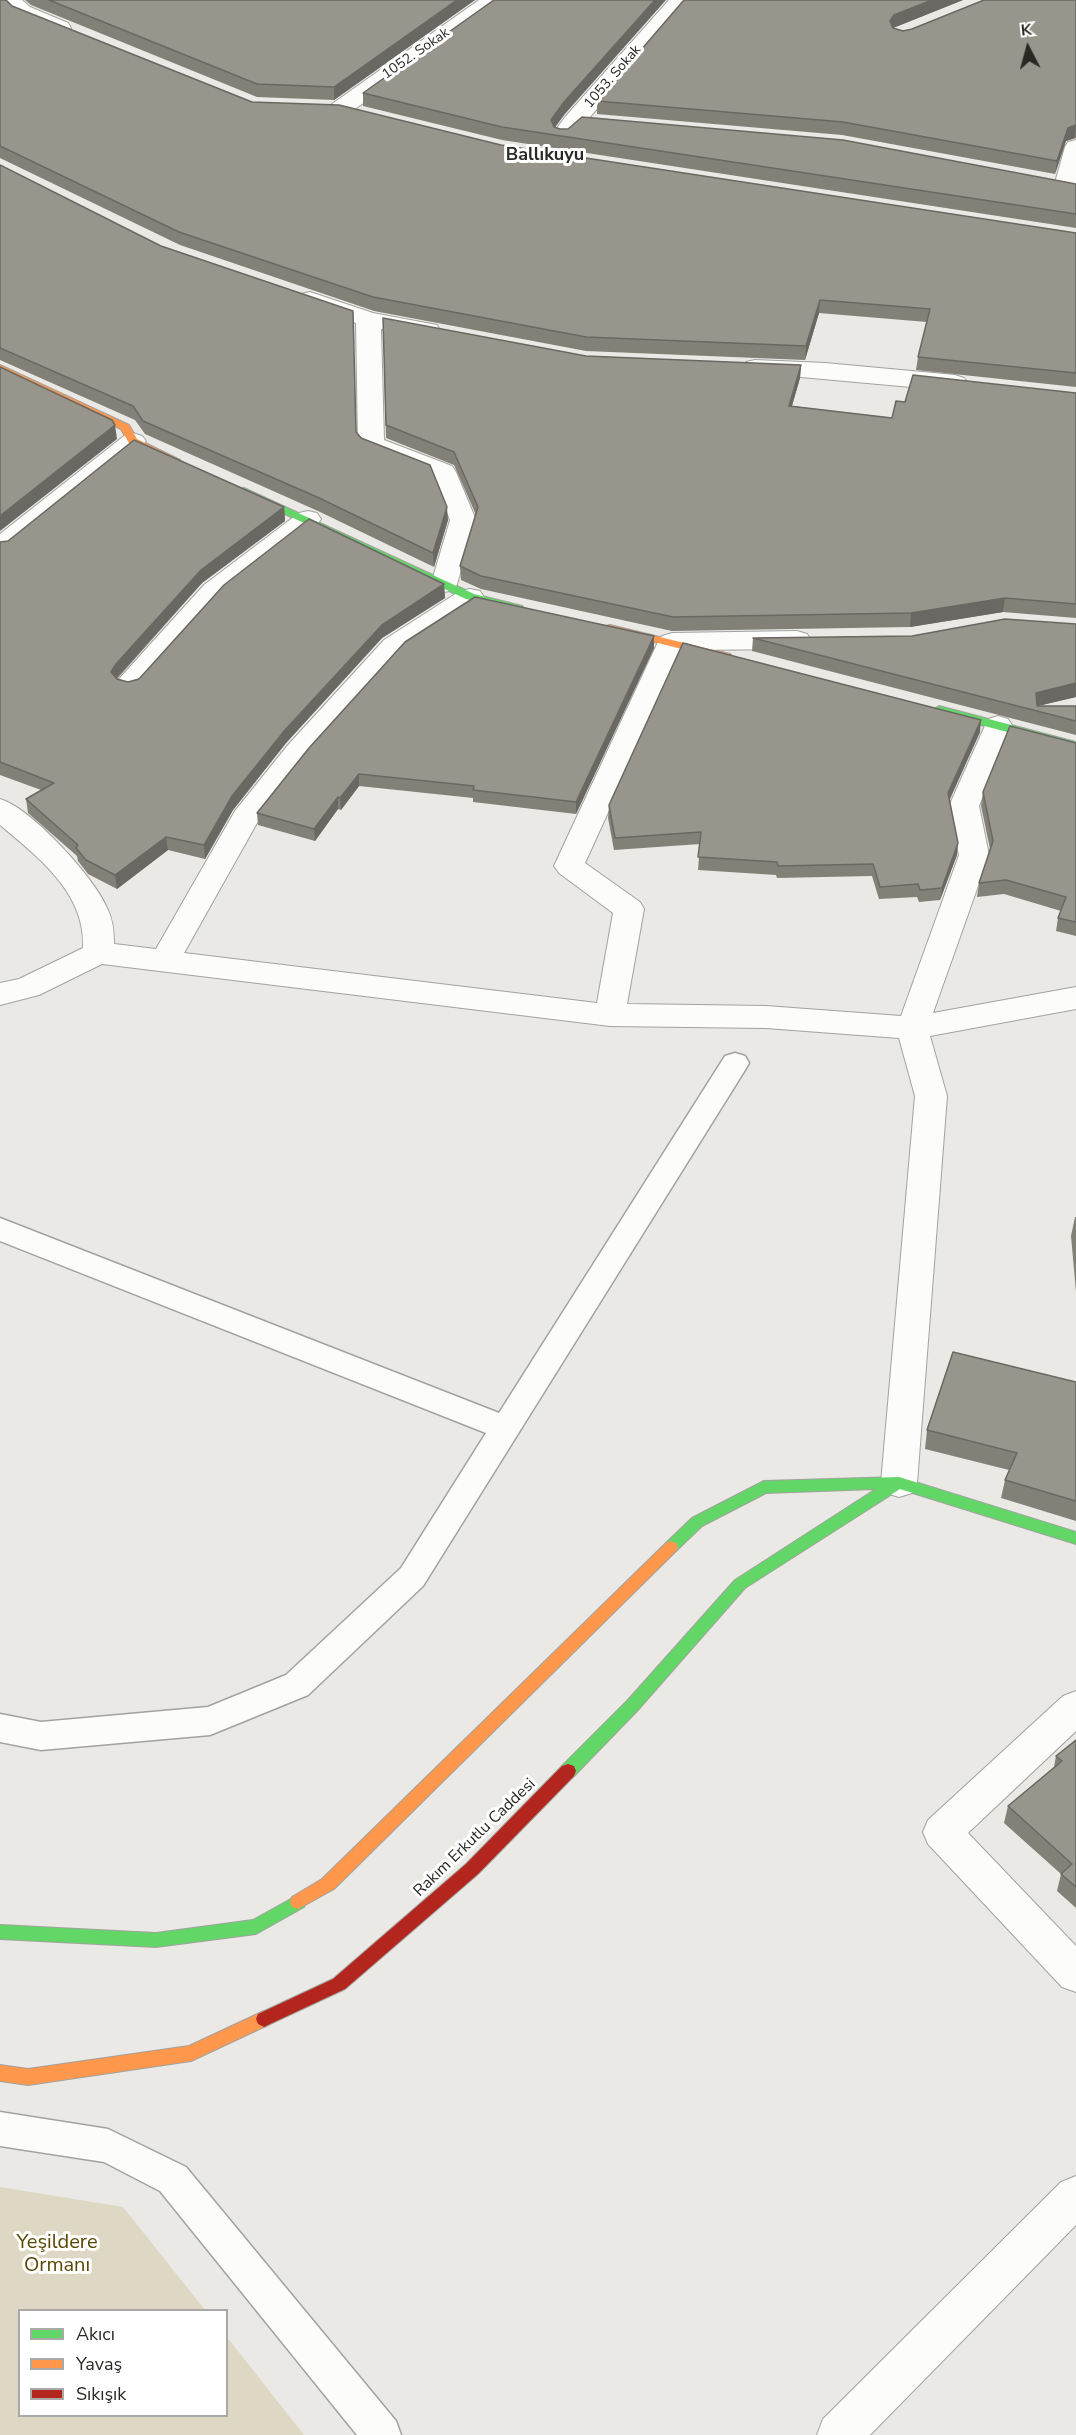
<!DOCTYPE html>
<meta charset="utf-8">
<style>
body{margin:0}
#map{position:relative;width:1076px;height:2435px;overflow:hidden;background:#eae9e5;font-family:"Nunito Sans",sans-serif}
canvas{display:block}
.legend{position:absolute;left:18px;top:2309px;width:210px;height:108px;box-sizing:border-box;background:#fff;border:2px solid #a9a9a8;margin:0;padding:8px 10px;list-style:none;font-size:18px;color:#292825}
.legend li{display:flex;align-items:center;gap:12px;height:30px}
.legend b{width:30px;border:2px solid #a9a9a8}
.north{position:absolute;left:998px;top:18px;width:60px;height:60px;-webkit-text-stroke:4px #fff;paint-order:stroke;rotate:354deg;font-size:16px;font-weight:700;line-height:24px;text-align:center;color:#292825}
.north::after{content:'';display:block;margin:auto;width:21px;height:27px;background:#292825;clip-path:polygon(50% 0,100% 100%,50% 72%,0 100%)}
</style>
<div id="map">
<canvas width="1076" height="2435"></canvas>
<ul class="legend">
<li><b style="height:8px;background:#63d668"></b>Akıcı</li>
<li><b style="height:8px;background:#ff974d"></b>Yavaş</li>
<li><b style="height:8px;background:#b3261e"></b>Sıkışık</li>
</ul>
<div class="north">K</div>
</div>
<script>
const g = document.querySelector('canvas').getContext('2d');
g.lineJoin = 'round';
function paint(path, color) {
  g.fillStyle = color;
  g.fill(path, 'evenodd');
}
function trace(path, color, width, dash) {
  g.strokeStyle = color;
  g.lineWidth = width;
  g.lineCap = dash ? 'butt' : 'round';
  g.setLineDash(dash || []);
  g.stroke(path);
}
function write(font, color, halo, rows, align = 'center') {
  g.font = font + ' "Nunito Sans",sans-serif';
  g.lineWidth = 6;
  g.setLineDash([]);
  g.textBaseline = 'middle';
  g.strokeStyle = halo;
  g.fillStyle = color;
  for (const [text, x, y, turn = 0] of rows) {
    g.save();
    g.translate(x, y);
    g.rotate((+turn || 0) * Math.PI / 180);
    g.textAlign = isNaN(turn) ? turn : align;
    if (halo) g.strokeText(text, 0, 0);
    g.fillText(text, 0, 0);
    g.restore();
  }
}
const green = new Path2D(`
 M0 2187 123 2207 205 2310H20V2416H226L227 2337 304 2435H0Z`);
const lane = new Path2D(`
 M735 1053 745 1056 749 1063 745 1070 423 1586 308 1695 210 1735 41 1750 0 1742V1714L41 1722 208 1707 286 1675 401 1568 486 1433 0 1241V1218L499 1413 725 1056Z
 M0 2112 108 2129 186 2167 396 2421 401 2435H357L160 2191 104 2162 0 2146Z`);
const street = new Path2D(`
 M0 0H22L30 7 68 23 71 28 68 33C49 37 9 17 0 0Z
 M479 0H504L501 5 348 114 340 116 332 114 329 109 332 104Z
 M669 0H692L582 126 555 161 547 163 539 161 536 156 566 116Z
 M1076 140V188L1066 193 1058 191 1054 186 1065 147 1068 142Z
 M310 292 373 313 437 325 440 330 437 335 428 337 381 329 384 440 452 466 456 472 476 520 457 584 454 590 444 592 434 590 431 584 450 520 432 477 362 449 358 444 356 323 301 304 298 299 301 294Z
 M755 360 825 363 955 375 964 378 968 383 964 388 955 391 746 372 743 367 746 362Z
 M133 433 142 436 146 441 142 446 9 553 0 555V534L124 436Z
 M308 511 317 513 321 519 317 525 224 597 139 691 129 694 119 691 115 685 119 679 204 585 299 513Z
 M470 589 480 591 484 597 480 603 404 652 308 759 257 823 184 953 597 1003 613 913 559 873 554 866 658 642 662 636 672 633 797 631 807 634 811 640 807 646 797 649 682 650 585 863 640 902 644 909 627 1004 766 1006 901 1016 959 855 949 806 988 719 998 716 1008 719 1012 725 979 806 989 855 933 1013 1076 987V1009L930 1036 947 1096 917 1483 912 1493 899 1497 886 1493 881 1483 915 1096 899 1038 766 1028 610 1026 102 964 39 995 0 1005V983L19 979 83 948C86 893 38 857 0 825V799C31 808 95 878 107 908 113 920 114 931 114 944L156 949 235 811 288 745 384 640 460 591Z
 M1076 1691V1731L968 1833 1076 1946V1992L1062 1987 928 1844 923 1832 928 1820 1063 1696Z
 M1076 2176V2225L870 2435H817L823 2419 1061 2182Z`);
const fast = new Path2D(`
 M244 488 474 594 522 606 524 608 518 611 466 599 240 493V489Z
 M939 706 1076 742V750L935 713 933 710Z
 M899 1477 1076 1532V1544L900 1489 745 1588 637 1711 574 1776 568 1778 562 1776 560 1771 562 1766 627 1701 735 1580 876 1489 766 1493 702 1526 676 1551 671 1553 666 1551 664 1547 666 1543 692 1518 764 1481Z
 M298 1895 304 1897 306 1902 304 1907 256 1934 156 1947 0 1939V1925L156 1933 253 1920Z`);
const slow = new Path2D(`
 M0 365 129 425 137 439 180 460 179 462H171L129 443 121 429 0 372Z
 M610 625 730 654 732 656 726 660 606 630V626Z
 M671 1541 676 1543 678 1547 676 1551 334 1889 298 1909 292 1907 290 1902 292 1897 322 1879 666 1543Z
 M264 2011 270 2014 272 2019 270 2024 191 2061 28 2085 0 2081V2065L28 2069 189 2046Z`);
const jam = new Path2D(`
 M568 1764 574 1766 576 1771 574 1776 478 1874 345 1989 270 2024 264 2027 258 2024 256 2019 258 2014 333 1979 466 1864 562 1766Z`);
const wall = new Path2D(`
 M0 0 12 6 252 102 501 145 1076 233V387L916 370 918 357 927 322 819 313 805 360 586 351 374 311 180 245 0 158Z
 M25 0H475L334 100 257 97 31 5Z
 M684 0H963L893 28 903 31 1076 0V138L1066 141 1055 174 842 135 597 114V101Z
 M363 93 564 115 555 127 560 129 1076 184V228L502 140 363 106Z
 M0 165 356 432 448 520 434 567 318 511 145 434 135 420 0 360Z
 M383 318 586 356 801 365 800 378 792 406 892 418 905 402 1076 393V618L1003 612 910 627 672 631 481 589 461 580 460 566 476 515 454 465 386 438Z
 M284 507 285 521 202 583 117 679 128 682 444 584 445 598 382 638 286 743 233 810 205 859 168 850 117 889 88 874 78 861 77 856 28 813 26 799 41 790 0 775V542Z
 M1076 624V697L1037 706H1076V735L752 651 753 638 912 636Z
 M654 636V648L576 814 473 802V798L359 786 341 810 338 809 315 841 258 825 257 813Z
 M980 732 950 799 957 855 940 900 919 902 917 897 879 899 872 876 777 878 776 875 698 870 700 844 614 850 608 818 609 805Z
 M1076 743V936L1056 931 1058 918 1061 911 1004 894 977 897 979 883 990 849 981 806 983 792Z
 M1075 1217H1076V1292L1071 1236Z
 M1076 1382V1521L1001 1498 1005 1480 1009 1470 925 1449 927 1430Z
 M1076 1740V1908L1057 1891 1061 1874 1004 1823 1008 1806 1054 1767 1056 1756Z`);
const shadedWall = new Path2D(`
 M457 0H475L334 100V87Z
 M655 0H666L564 115 551 133V120L564 102Z
 M932 0H963L893 28 890 21 894 15Z
 M1076 125 1075 138 1066 141 1055 174 1057 161 1068 128Z
 M820 300 819 313 805 360 806 346Z
 M801 365 800 378 788 419 789 406Z
 M115 425 117 439 0 531V516Z
 M284 507 285 521 202 583 117 677 113 686 111 672 116 664 201 570Z
 M447 507 448 520 434 567 433 553Z
 M444 584 445 598 382 638 286 743 233 810 205 859 204 845 232 796 285 730 382 625Z
 M1005 598 1003 612 910 627 911 613Z
 M654 636V648L576 814V802Z
 M1076 683V697L1034 707 1036 693Z
 M981 720 980 732 947 805 948 793Z
 M359 774V786L341 810 340 798Z
 M338 797V809L315 841 314 829Z
 M166 837 168 850 117 889 115 875Z
 M958 843 957 855 940 900 942 888Z`);
const building = new Path2D(`
 M0 0H6L12 6 252 102 339 105 501 145 1076 233V373L918 357 930 309 820 300 806 346 586 337 373 297 179 232 0 146Z
 M49 0H457L334 87 257 84Z
 M494 0H655L564 102 551 120 554 127 560 129H568L582 117 843 140 1076 184V214L502 127 363 93Z
 M684 0H932L894 15 890 21 893 28 903 31 912 29 984 0H1076V125L1068 128 1057 161 843 122 597 101Z
 M0 165 161 246 353 311 356 432 361 438 430 465 447 507 433 553 317 497 143 421 133 406 0 348Z
 M383 318 586 356 801 365 789 406 892 418 896 401 905 402 913 375 1076 393V604L1005 598 911 613 673 617 481 576 460 566 478 507 454 452 386 425Z
 M0 367 112 420 115 425 0 516Z
 M134 440 284 507 201 570 116 664 111 672 117 679 128 682 139 679 224 585 309 519 444 584 382 625 285 730 232 796 204 845 166 837 115 875 86 860 76 848 78 845 26 799 54 783 0 762V542L8 541Z
 M475 597 654 636 576 802 473 790 474 786 359 774 340 798 338 797 314 829 257 813 309 748 405 642Z
 M1005 619 1076 624V683L1036 693 1037 706H1076V721L753 638 912 636Z
 M683 643 981 720 948 793 958 843 942 888 920 890 918 884 880 887 873 864 778 866 777 862 698 857 701 832 615 838 609 805Z
 M1010 726 1076 743V922L1058 918 1066 897 1006 880 979 883 993 841 983 792Z
 M953 1352 1076 1382V1501L1005 1480 1017 1453 927 1430Z
 M1076 1740V1887L1061 1874 1072 1864 1008 1806 1062 1761 1056 1756Z`);
const farStreetnames = [
 ["1052. Sokak",416,54,-35],
 ["1053. Sokak",613,77,-49]
];
const streetNames = [
 ["Rakım Erkutlu Caddesi",475,1838,-44]
];
const farDistrictnames = [
 ["Ballıkuyu",545,156]
];
const nearParknames = [
 ["Yeşildere",57,2243],
 ["Ormanı",57,2266]
];
paint(green, '#ded7c3');
trace(lane, '#a2a29f', 3);
trace(street, '#a2a29f', 2);
trace(fast, '#a2a29f', 2);
trace(slow, '#a2a29f', 2);
trace(jam, '#a2a29f', 2);
paint(lane, '#fcfcfb');
paint(street, '#fcfcfb');
paint(fast, '#63d668');
paint(slow, '#ff974d');
paint(jam, '#b3261e');
paint(wall, '#838078');
paint(shadedWall, '#6a6862');
paint(building, '#98958c');
trace(building, '#6a6862', 1.5);
write('14px', '#292825', '#fff', farStreetnames);
write('16px', '#292825', '#fff', streetNames);
write('bold 18px', '#292825', '#fff', farDistrictnames);
write('20px', '#5a4703', '#fff', nearParknames);
</script>
